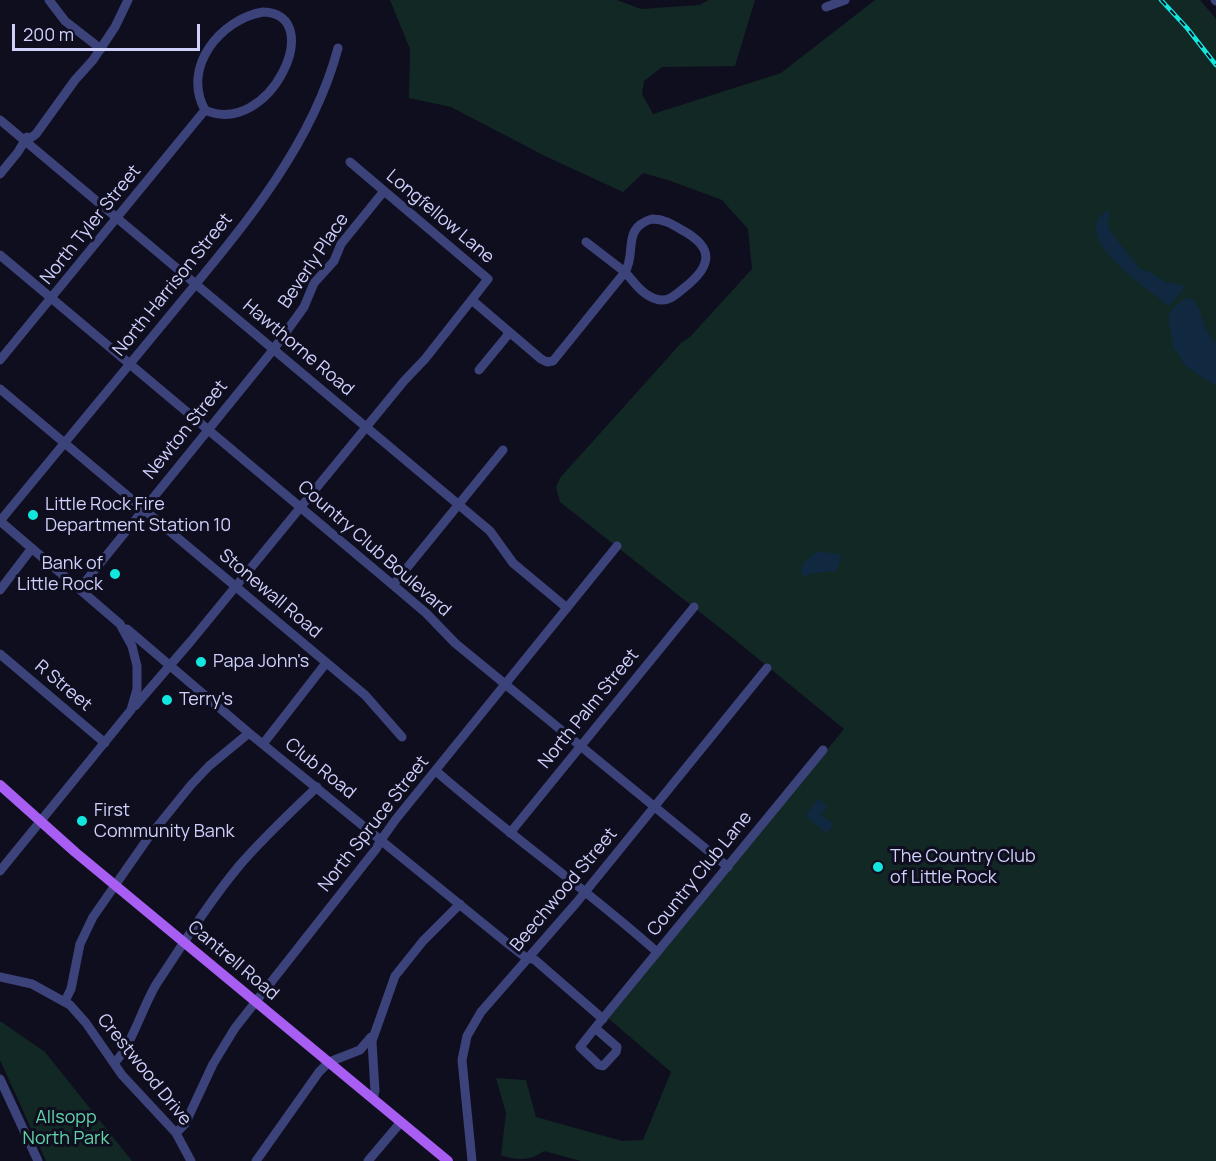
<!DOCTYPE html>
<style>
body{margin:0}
#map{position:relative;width:1216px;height:1161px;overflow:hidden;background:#0f0e1f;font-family:Manrope,sans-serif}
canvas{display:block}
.scale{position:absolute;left:12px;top:24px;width:188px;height:27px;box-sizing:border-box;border:3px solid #cfd0fc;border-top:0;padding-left:8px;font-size:18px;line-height:21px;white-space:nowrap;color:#cfd0fc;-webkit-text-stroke:4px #0f0e1f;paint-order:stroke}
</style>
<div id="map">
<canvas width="1216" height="1161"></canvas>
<div class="scale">200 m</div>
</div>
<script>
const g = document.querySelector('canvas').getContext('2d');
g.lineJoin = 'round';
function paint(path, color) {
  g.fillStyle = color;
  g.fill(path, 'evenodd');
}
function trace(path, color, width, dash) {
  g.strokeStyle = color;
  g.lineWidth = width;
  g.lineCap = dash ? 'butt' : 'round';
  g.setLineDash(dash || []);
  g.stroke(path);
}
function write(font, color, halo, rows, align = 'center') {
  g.font = font + ' Manrope,sans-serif';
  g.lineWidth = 6;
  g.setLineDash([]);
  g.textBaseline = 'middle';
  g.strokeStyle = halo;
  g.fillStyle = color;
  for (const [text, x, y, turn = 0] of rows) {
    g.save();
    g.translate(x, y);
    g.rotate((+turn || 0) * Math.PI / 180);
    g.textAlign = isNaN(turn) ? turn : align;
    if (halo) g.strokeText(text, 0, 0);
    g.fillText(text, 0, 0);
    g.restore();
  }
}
const green = new Path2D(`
 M390 0H617L641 9 699 5 709 0H755L735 66 662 67 644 81 642 94 653 114 781 73 875 0H1200L1216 19V1161H581L544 1151C530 1161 516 1161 501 1155L506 1113 496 1078 526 1080 536 1117 622 1141 643 1140 671 1072 608 1018 844 729 734 639 560 502 556 487 560 478 682 342 690 337 752 269 748 229 722 200 668 180 643 173 623 192 545 156 451 107 409 98 410 49Z
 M0 1021 45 1052 132 1161H46L0 1060Z`);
const water = new Path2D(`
 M1107 211 1111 213 1107 223 1110 231 1140 269 1152 273 1165 282 1183 285V290L1169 307C1152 290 1065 237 1107 211Z
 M1186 298 1193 300 1199 308 1205 328 1216 344V386L1184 365 1178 353 1173 349C1173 321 1157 317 1186 298Z
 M818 551 842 555 837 571 812 573 804 577 801 571 804 562Z
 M818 799 828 806 820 816 822 818 823 816 834 824 827 833 805 816Z`);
const minor = new Path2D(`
 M49 0 65 21 101 49
 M1215 0 1216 1
 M826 7 845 0
 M263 12C328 13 270 139 205 110 181 67 221 19 263 12Z
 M0 120 490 531 513 563 567 608
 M26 141 36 134 75 80 93 60 115 27 128 0
 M0 174 18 152 27 137
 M652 219C664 219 672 224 682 230 715 248 712 266 684 288 676 295 667 303 656 299 642 295 634 282 625 272 637 253 621 228 652 219Z
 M0 255 393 585 426 613 455 643 728 867
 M473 301 541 359 547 362 553 361 625 272 586 242
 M0 360 205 110
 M479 370 507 336 508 331
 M0 389 365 695 402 737
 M393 585 503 450
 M80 588 273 350 304 307 314 283 334 261 341 244 384 191
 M0 590 32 548
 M127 629 249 733 507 943 525 957 535 960 603 1019
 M0 654 105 743
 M135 706 191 641 404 381 425 359 488 279 350 162
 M263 744 326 663
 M436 771C508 834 586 889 657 952
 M510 833 694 607
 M0 871 131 710 137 689V666L132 646 120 624 0 521C54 456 108 390 162 325 230 242 310 154 338 48
 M0 977 32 984 70 1005 86 1023 122 1075 176 1133 191 1161
 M65 1001 71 989 80 944 93 917 148 838 191 785 209 766 249 733
 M595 1028 823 750
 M595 1028 617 1047 616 1052 603 1066 599 1065 580 1047Z
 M114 1063C131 1048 143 1005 157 983 183 944 209 902 239 866 263 838 290 813 317 787
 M0 1079 38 1161
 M373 1099 375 1091 372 1041 395 976 423 941 460 904
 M176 1133 185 1124 213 1064 235 1028 376 849 381 840 396 819 617 546
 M256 1161 319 1072 329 1062 360 1050 371 1037
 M368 1161 401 1122
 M472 1161 462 1060 467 1036 481 1012 577 902 767 668`);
const major = new Path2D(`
 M0 785 75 852 448 1161`);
const rail = new Path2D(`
 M1161 0 1187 28 1216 65`);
const markers = [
 [33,515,6,"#11e6df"],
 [115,574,6,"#11e6df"],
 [201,662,6,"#11e6df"],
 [167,700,6,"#11e6df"],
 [82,821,6,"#11e6df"],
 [878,867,6,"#11e6df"]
];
const streetNames = [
 ["Longfellow Lane",440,217,40],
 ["North Tyler Street",91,225,-51],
 ["Beverly Place",314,261,-56],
 ["North Harrison Street",173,285,-51],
 ["Hawthorne Road",298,348,40],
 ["Newton Street",186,430,-51],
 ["Country Club Boulevard",374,549,41],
 ["Stonewall Road",270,594,40],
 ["R Street",63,686,40],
 ["North Palm Street",589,709,-51],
 ["Club Road",320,769,39],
 ["North Spruce Street",374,824,-52],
 ["Country Club Lane",700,874,-51],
 ["Beechwood Street",564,890,-50],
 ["Cantrell Road",233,961,40],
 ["Crestwood Drive",144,1070,51]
];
const poiNames = [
 ["Little Rock Fire",45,505],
 ["Department Station 10",45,526],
 ["Bank of",103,564,"right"],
 ["Little Rock",103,585,"right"],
 ["Papa John's",213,662],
 ["Terry's",179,700],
 ["First",94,811],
 ["Community Bank",94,832],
 ["The Country Club",890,857],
 ["of Little Rock",890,878]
];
const parkNames = [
 ["Allsopp",66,1118],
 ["North Park",66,1139]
];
paint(green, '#122824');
paint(water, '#102940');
trace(minor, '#3c427a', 9);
trace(major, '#a85ef3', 10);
trace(rail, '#11e6df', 4.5);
trace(rail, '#0f0e1f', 2, [7]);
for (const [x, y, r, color] of markers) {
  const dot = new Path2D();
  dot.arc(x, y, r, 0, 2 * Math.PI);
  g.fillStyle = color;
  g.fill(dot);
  trace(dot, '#0f0e1f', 2);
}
write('18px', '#cfd0fc', '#0f0e1f', streetNames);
write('18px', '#cfd0fc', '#0f0e1f', poiNames, 'left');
write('18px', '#61d5a9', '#0f0e1f', parkNames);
</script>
